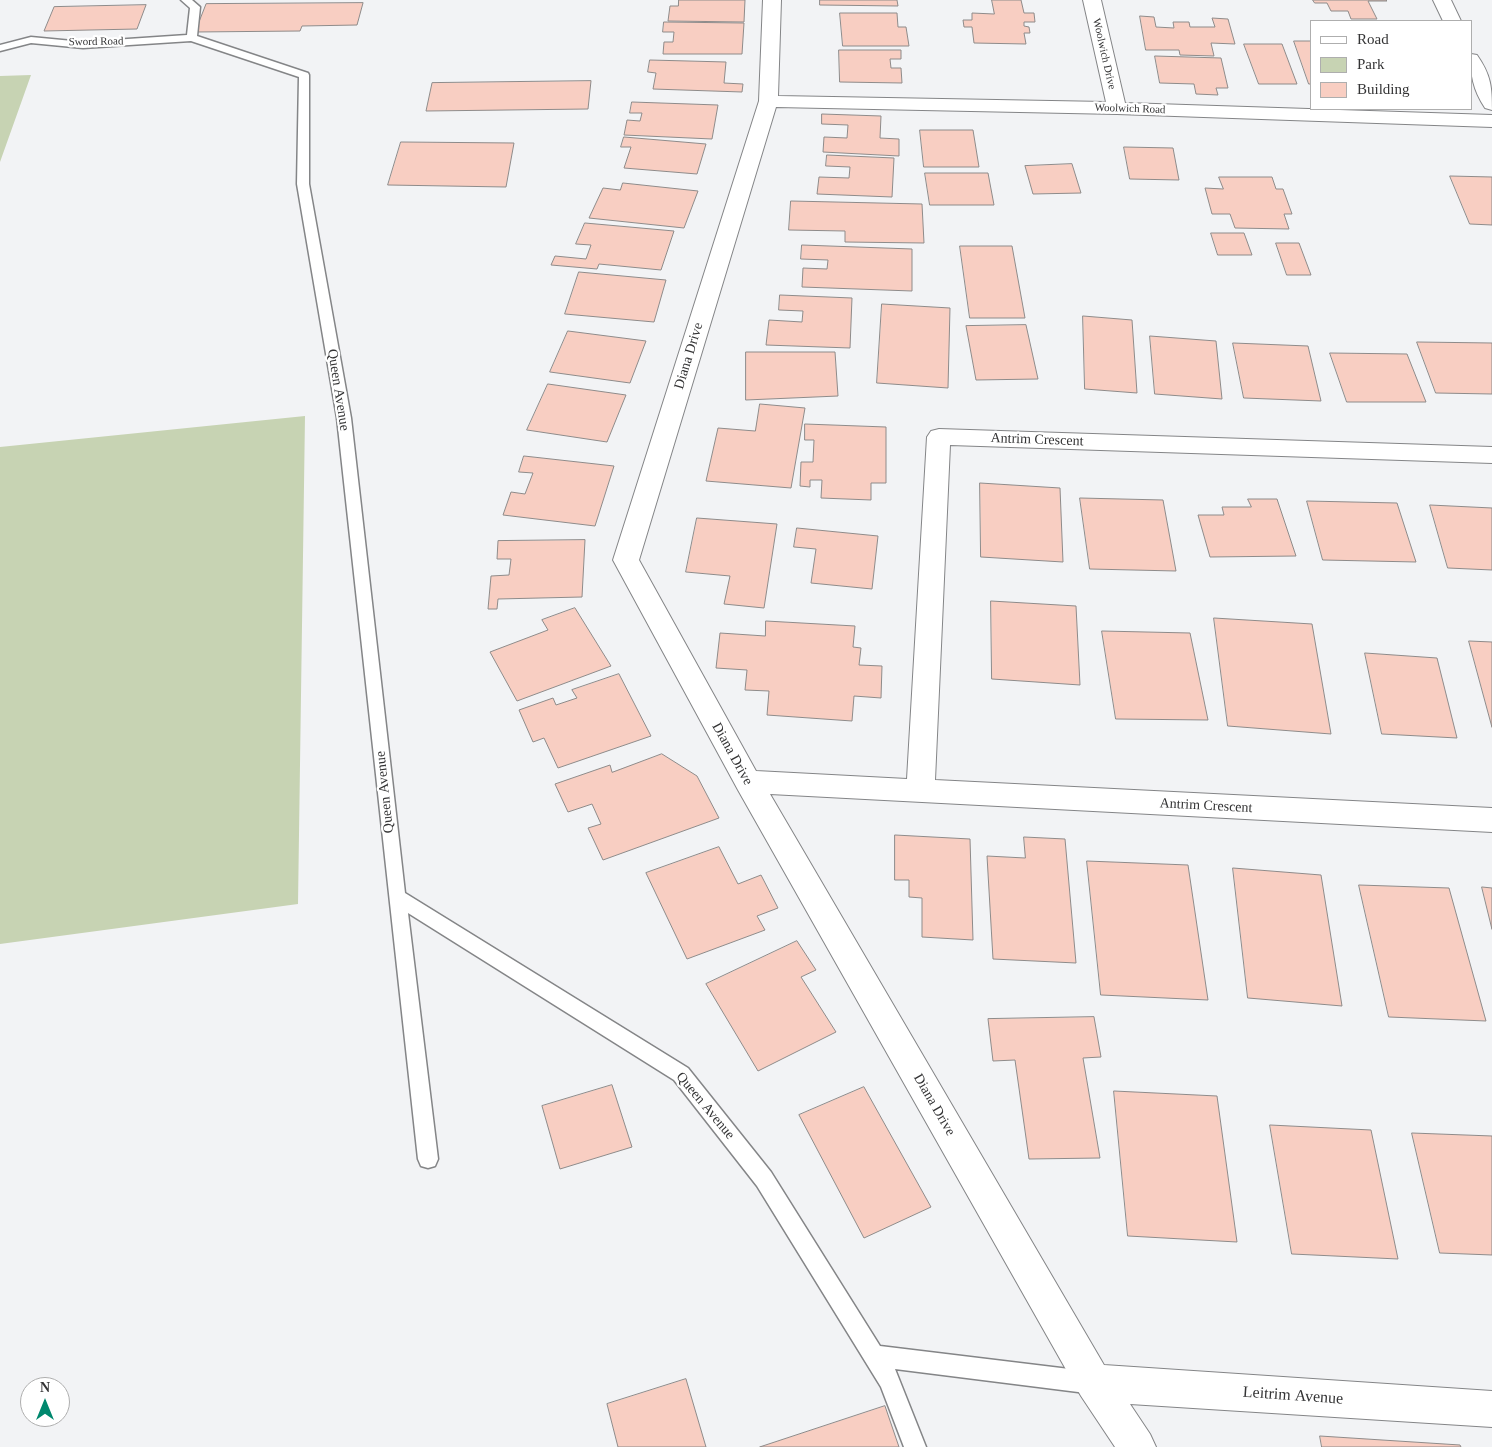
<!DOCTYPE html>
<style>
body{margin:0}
#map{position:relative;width:1492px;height:1447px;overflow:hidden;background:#f2f3f5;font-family:Georgia,serif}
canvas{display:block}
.legend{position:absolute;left:1310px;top:20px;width:162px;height:90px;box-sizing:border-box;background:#fff;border:1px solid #aeaeae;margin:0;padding:6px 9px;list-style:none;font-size:15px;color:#343435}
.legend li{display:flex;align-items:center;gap:10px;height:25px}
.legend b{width:25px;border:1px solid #aeaeae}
.north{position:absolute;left:20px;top:1377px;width:50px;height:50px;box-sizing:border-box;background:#fff;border:1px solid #aeaeae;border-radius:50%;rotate:0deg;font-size:14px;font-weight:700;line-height:20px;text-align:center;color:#343435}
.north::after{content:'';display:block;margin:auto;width:18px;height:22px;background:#00886e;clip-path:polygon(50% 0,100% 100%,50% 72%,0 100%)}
</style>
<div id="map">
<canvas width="1492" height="1447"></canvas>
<ul class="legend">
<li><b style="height:6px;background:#fff"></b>Road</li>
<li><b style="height:14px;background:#c7d3b3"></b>Park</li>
<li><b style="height:14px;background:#f8cec2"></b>Building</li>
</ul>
<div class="north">N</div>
</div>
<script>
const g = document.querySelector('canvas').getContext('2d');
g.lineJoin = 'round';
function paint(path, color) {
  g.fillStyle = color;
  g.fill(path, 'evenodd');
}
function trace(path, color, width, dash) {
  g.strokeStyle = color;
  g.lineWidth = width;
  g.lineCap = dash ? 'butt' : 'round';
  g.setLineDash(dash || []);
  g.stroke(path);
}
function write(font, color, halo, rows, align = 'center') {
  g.font = font + ' Georgia,serif';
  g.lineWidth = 4.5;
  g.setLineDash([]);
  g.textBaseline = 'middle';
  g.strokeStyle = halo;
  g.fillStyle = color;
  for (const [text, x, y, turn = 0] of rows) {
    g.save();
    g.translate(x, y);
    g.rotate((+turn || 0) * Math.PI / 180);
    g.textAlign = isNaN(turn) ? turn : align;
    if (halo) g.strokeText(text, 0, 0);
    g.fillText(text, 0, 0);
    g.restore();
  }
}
const green = new Path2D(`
 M31 75 0 162V76Z
 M305 416 298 904 0 944V447Z`);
const building = new Path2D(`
 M679 0H745L744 22 668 21 670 6H678Z
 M820 0H897L898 6 820 5Z
 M992 0H1021L1024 13H1034L1035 22H1024V26L1029 27 1030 33H1024L1026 44 974 43 972 27H964L963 20H972V13L994 14Z
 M1313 0H1386L1387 1H1368L1377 19H1351L1348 11H1331L1327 3H1315Z
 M363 3 357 25 302 26 300 31 195 32 206 4Z
 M146 5 137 29 44 31 54 7Z
 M840 13H897L898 27H906L909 46H843Z
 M1140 16 1154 17 1156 27 1174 28 1173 22H1189L1190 27H1215L1212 18 1228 19 1235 44 1211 43 1214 56 1180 55 1179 50H1146Z
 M664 22 744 23 742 54H663L664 42H673L674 32H663Z
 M1294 41H1311V84H1309Z
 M1244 44H1282L1297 84H1259Z
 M839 50H901V59H890L891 68H901L902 83 840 82Z
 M1155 56 1221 58 1228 88H1216L1218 95 1196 94 1194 84 1160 83Z
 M650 60 726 62 724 83 743 84 742 92 653 89 656 73 648 72Z
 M591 81 588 109 426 111 432 83Z
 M632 102 718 105 712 139 624 135 627 120 640 121 642 113H630Z
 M822 114 881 116 880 138 899 139V156L823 152 824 137 847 138 848 125 822 124Z
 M920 130H973L979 167H924Z
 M624 137 706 144 697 174 624 168 631 147H621Z
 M401 142 514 143 506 187 388 185Z
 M1124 147 1173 148 1179 180 1130 179Z
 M827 155 894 158 892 197 817 194 819 177 849 178 850 167 826 166Z
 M1072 164 1081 193 1033 194 1025 166Z
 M925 173H988L994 205H930Z
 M1450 176 1492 177V225L1470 224Z
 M1219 177H1272L1276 189H1283L1292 214H1284L1289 229 1235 228 1230 214H1212L1205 188 1223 189Z
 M623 183 698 191 684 228 589 218 603 188 620 190Z
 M791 201 922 204 924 243 845 242V231L789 230Z
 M585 223 674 231 661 270 599 264 597 269 551 265 555 256 586 259 591 245 576 244Z
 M1211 233H1244L1252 255H1218Z
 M1276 243H1299L1311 275H1287Z
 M802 245 912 249V291L802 287 803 268 827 269 828 260 801 259Z
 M960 246H1012L1025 318H970Z
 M579 272 666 280 654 322 565 314Z
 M780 295 852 298 850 348 766 345 769 320 802 322 803 311 779 310Z
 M882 304 950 308 948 388 877 383Z
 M1083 316 1132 320 1137 393 1085 389Z
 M1026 325 1038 379 976 380 966 326Z
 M568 331 646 341 630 383 550 372Z
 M1150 336 1216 341 1222 399 1155 394Z
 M1417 342 1492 343V394L1436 393Z
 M1233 343 1308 346 1321 401 1244 398Z
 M746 352H835L838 396 746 400Z
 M1330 353 1407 354 1426 402H1347Z
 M548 384 626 395 607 442 527 430Z
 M760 404 805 408 791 488 706 481 718 428 755 431Z
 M805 424 886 427V483H871V500L821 498 822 480H810V487L800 486 801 462H813L814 440H805Z
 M524 456 614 466 595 526 503 515 511 492 525 494 533 473 519 472Z
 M980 483 1060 488 1063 562 981 557Z
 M1080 498 1163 500 1176 571 1090 569Z
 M1248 499H1277L1296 556 1210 557 1198 515H1224L1222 507H1251Z
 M1307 501 1397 503 1416 562 1323 560Z
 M1430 505 1492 508V570L1448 568Z
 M697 518 777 524 764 608 724 604 730 576 686 572Z
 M797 528 878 536 872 589 811 583 816 549 794 547Z
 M585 540 582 597 498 599 497 609H488L491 576 509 575 511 559H497L498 541Z
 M991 601 1076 606 1080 685 992 679Z
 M575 608 611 666 517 701 490 652 548 630 542 620Z
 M1214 618 1312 624 1331 734 1228 726Z
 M766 621 855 626 853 647 861 648 859 665 882 666 881 698 854 696 852 721 767 715 769 691 745 690 747 670 716 668 720 633 765 636Z
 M1102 631 1190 633 1208 720 1116 719Z
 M1469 641 1492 642V727Z
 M1365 653 1437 658 1457 738 1382 734Z
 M619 674 651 736 558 768 544 738 533 742 519 710 553 698 556 705 577 698 572 690Z
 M662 754 697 776 719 818 603 860 588 828 601 824 592 804 568 812 555 784 610 765 612 772Z
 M895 835 970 839 973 940 922 937V898L909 897V880H895Z
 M1024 837 1065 839 1076 963 993 959 987 856 1025 858Z
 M719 847 738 884 761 875 778 908 757 916 765 930 687 959 646 873Z
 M1087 861 1188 865 1208 1000 1101 995Z
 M1233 868 1321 875 1342 1006 1248 998Z
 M1359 885 1449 888 1486 1021 1389 1017Z
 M1482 887 1492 888V929Z
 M797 941 816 970 801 977 836 1032 758 1071 706 984Z
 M1094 1017 1101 1057 1083 1058 1100 1158 1029 1159 1015 1060 993 1061 988 1019Z
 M612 1085 632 1147 560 1169 542 1106Z
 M864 1087 931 1207 864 1238 799 1115Z
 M1114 1091 1217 1096 1237 1242 1128 1236Z
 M1270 1125 1371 1130 1398 1259 1292 1254Z
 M1412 1133 1492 1136V1255L1440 1253Z
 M686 1379 706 1447H618L607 1404Z
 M885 1406 899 1447H760Z
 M1320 1436 1460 1445 1461 1447H1322Z`);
const lane = new Path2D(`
 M181 0H192L200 7 197 36 308 73 309 75V184L351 418 405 893 688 1068 771 1172 880 1346 1094 1372 1102 1375 1105 1383 1102 1391 1094 1394 895 1369 926 1447H904L881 1387 757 1186 674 1080 408 913 438 1159 435 1166 428 1168 421 1166 418 1159 337 418 297 184 299 77 191 41 83 48 31 43 0 51V45L31 37 83 42 187 35 190 8Z`);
const street = new Path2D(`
 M763 0H781L778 96 1106 102 1083 0H1101L1125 103 1492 115V127L1117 114 776 107 639 560 756 771 907 779 927 437 931 431 939 429 1492 447V463L950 445 935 780 1492 808V832L770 794 1104 1365 1492 1391V1427L1130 1404 1150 1434 1156 1447H1115L1081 1396 738 790 613 560 759 101Z
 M1433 0H1451L1461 21H1443Z
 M1471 54 1477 55C1491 75 1492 87 1492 110L1485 108C1473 90 1470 74 1471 54Z`);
const farStreetnames = [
 ["Sword Road",96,42,-1],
 ["Woolwich Drive",1104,54,77],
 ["Woolwich Road",1130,109,2]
];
const streetNames = [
 ["Diana Drive",689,356,-73],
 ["Queen Avenue",338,390,81],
 ["Antrim Crescent",1037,440,2],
 ["Diana Drive",732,754,61],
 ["Queen Avenue",385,792,-96],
 ["Antrim Crescent",1206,806,3],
 ["Diana Drive",934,1105,60],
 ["Queen Avenue",705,1106,50]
];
const nearStreetnames = [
 ["Leitrim Avenue",1293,1396,4]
];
paint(green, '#c7d3b3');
paint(building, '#f8cec2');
trace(building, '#8e8b8a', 1);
trace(lane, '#848587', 3);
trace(street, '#848587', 2);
paint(lane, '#fff');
paint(street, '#fff');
write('11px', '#343435', '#fff', farStreetnames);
write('14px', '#343435', '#fff', streetNames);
write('16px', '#343435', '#fff', nearStreetnames);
</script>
